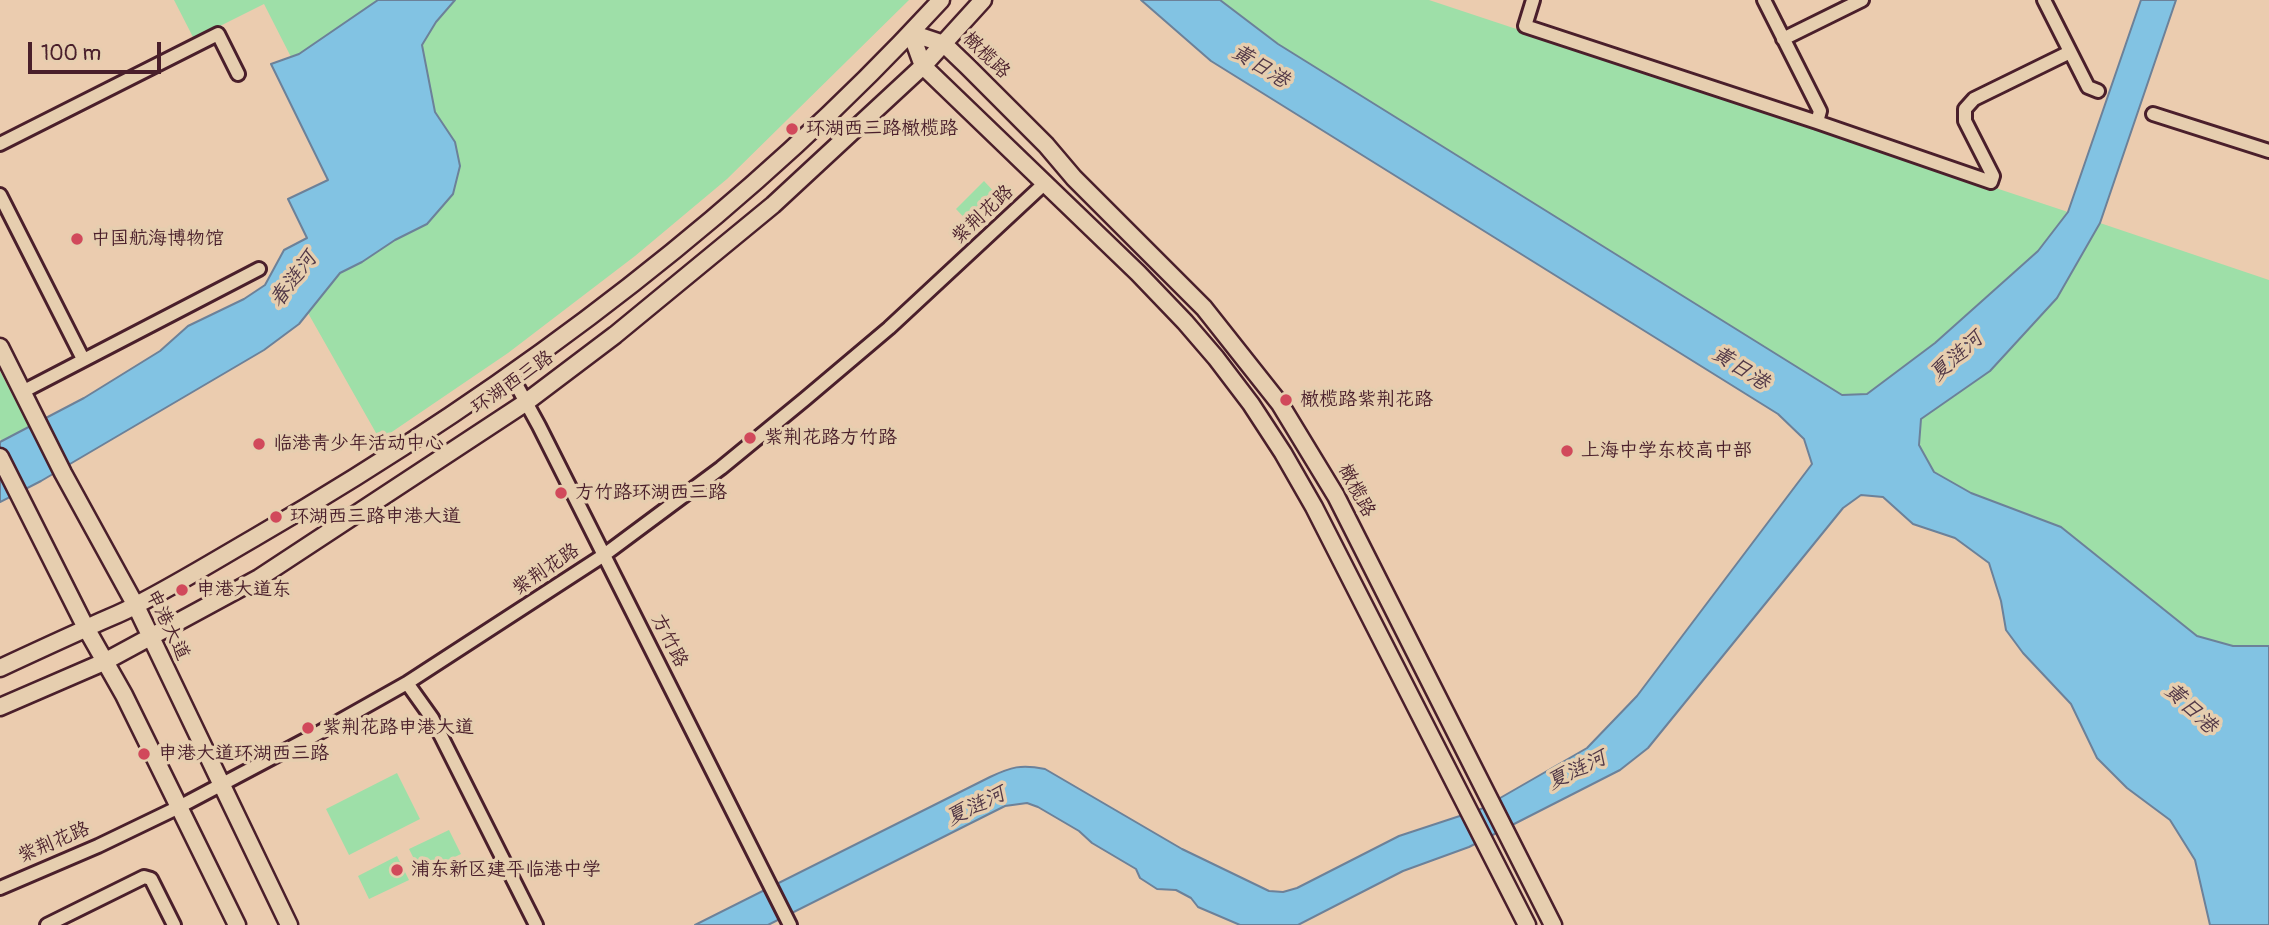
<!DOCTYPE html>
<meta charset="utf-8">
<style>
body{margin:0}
#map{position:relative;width:2269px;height:925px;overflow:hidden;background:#ebccaf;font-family:Pangolin,sans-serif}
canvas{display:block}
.scale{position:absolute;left:28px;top:42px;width:133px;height:32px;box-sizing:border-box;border:4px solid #4a1f2b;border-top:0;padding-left:9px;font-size:21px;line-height:24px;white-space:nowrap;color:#4a1f2b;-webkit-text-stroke:5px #e6ceaf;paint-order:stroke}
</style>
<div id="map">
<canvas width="2269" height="925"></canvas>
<div class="scale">100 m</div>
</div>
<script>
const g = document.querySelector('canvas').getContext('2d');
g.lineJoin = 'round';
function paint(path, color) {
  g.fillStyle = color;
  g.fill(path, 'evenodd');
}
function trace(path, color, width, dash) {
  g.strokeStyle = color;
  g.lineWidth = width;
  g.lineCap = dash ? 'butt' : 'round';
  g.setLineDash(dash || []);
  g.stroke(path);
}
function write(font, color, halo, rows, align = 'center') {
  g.font = font + ' Pangolin,"LXGW WenKai TC",sans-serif';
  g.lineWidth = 7;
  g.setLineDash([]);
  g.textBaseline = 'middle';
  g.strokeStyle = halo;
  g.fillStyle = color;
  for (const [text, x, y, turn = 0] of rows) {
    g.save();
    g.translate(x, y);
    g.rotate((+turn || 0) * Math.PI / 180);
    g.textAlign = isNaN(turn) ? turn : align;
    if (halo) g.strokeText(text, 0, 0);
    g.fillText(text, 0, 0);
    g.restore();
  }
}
const green = new Path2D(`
 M174 0H378L299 54 291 57 264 4 194 39Z
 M455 0H909L727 179 635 256 508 353 380 440 308 313 340 273 362 262 395 240 453 194 460 166 455 142 435 112 422 45 436 22Z
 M1220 0H1429L2068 212 2038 251 1935 343 1867 394 1842 395 1278 44Z
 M984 181 998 196 970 224 956 209Z
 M2100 223 2269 280V646H2233L2197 636 2151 601 1934 472 1919 445 1921 419 1990 371 2057 298Z
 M0 371 29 427 1 441 0 438Z
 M397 773 420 819 349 855 326 809Z
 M449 830 461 854 421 873 409 849Z
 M397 856 409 880 369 899 358 876Z`);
const water = new Path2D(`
 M378 0H455L436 22 422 45 435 112 455 142 460 166 453 194 427 224 395 240 362 262 340 273 299 324 264 350 41 481 0 502V442L84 398 160 351 188 326 244 299 265 285 284 250 307 238 288 199 328 180 271 64 299 54Z
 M1141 0H1220L1278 44 1842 395 1867 394 1935 343 2038 251 2068 212 2141 0H2176L2100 223 2057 298 1990 371 1921 419 1919 445 1934 472 1971 493 2061 527 2197 636 2233 646H2269V925H2210L2195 860 2170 820 2127 788 2097 758 2071 704 2023 653 2006 630 2001 601 1989 563 1955 538 1913 524 1883 497 1861 495 1843 508 1648 748 1620 770 1469 847 1403 871 1298 925H1240L1198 907 1191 898 1176 890 1157 889 1140 878 1136 869 1092 843 1079 831 1038 807 1027 803 1005 806 768 925H695L990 777C1011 767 1021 764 1045 769L1182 849 1269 891 1283 892 1297 888 1399 836 1481 809 1587 748 1637 696 1812 464 1804 439 1778 414 1211 61Z`);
const minor = new Path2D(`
 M1533 0 1525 26 1817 122 1991 182 1993 176 1965 121V109L1974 99 2070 52
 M1764 0 1820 111 1817 122
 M2044 0 2088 87 2098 91
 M1783 39 1862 0
 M2153 114 2269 151
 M0 144 218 34 238 74
 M0 195 83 359
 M511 375 539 426 790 925
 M24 391 259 269
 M407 683 432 718 536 925
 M0 888 98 846 179 807 313 736 407 683 604 555 721 468 805 399 889 328 1045 183
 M47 925 144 877 151 879 174 925`);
const major = new Path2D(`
 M911 33 944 44 968 67 1046 145 1074 178 1204 308 1280 404 1336 496 1553 925
 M911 33 923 66 1138 273 1185 322 1216 358 1251 404 1283 453 1314 507 1527 925
 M0 347 63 473 136 606 289 925
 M0 457 86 628 124 695 237 925
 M0 668C28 655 56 642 85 629 102 620 121 614 138 604 177 584 216 560 254 538 506 392 744 215 941 0
 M0 707 104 662 259 578 525 403 615 335 773 205 923 66 983 0`);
const markers = [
 [792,129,7,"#d1495b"],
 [77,239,7,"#d1495b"],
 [1286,400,7,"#d1495b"],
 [750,438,7,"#d1495b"],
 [259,444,7,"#d1495b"],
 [1567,451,7,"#d1495b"],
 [561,493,7,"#d1495b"],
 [276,517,7,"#d1495b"],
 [182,590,7,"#d1495b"],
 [308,728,7,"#d1495b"],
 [144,754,7,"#d1495b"],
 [397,870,7,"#d1495b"]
];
const streetNames = [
 ["橄榄路",986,56,44],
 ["紫荆花路",983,215,-43],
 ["环湖西三路",513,383,-35],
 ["橄榄路",1356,491,62],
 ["紫荆花路",546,570,-34],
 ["申港大道",167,625,64],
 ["方竹路",669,641,63],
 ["紫荆花路",54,843,-23]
];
const poiNames = [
 ["环湖西三路橄榄路",806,129],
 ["中国航海博物馆",91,239],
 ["橄榄路紫荆花路",1300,400],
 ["紫荆花路方竹路",764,438],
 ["临港青少年活动中心",273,444],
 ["上海中学东校高中部",1581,451],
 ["方竹路环湖西三路",575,493],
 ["环湖西三路申港大道",290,517],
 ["申港大道东",196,590],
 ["紫荆花路申港大道",322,728],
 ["申港大道环湖西三路",158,754],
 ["浦东新区建平临港中学",411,870]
];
const waterNames = [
 ["黄日港",1260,67,32],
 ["春涟河",294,280,-53],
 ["夏涟河",1957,357,-42],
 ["黄日港",1740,369,33],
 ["黄日港",2190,709,43],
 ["夏涟河",1577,771,-26],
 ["夏涟河",976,807,-26]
];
paint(green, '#9edfa8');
paint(water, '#82c3e3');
trace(water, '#6c8199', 2);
trace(minor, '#4a1f2b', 18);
trace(major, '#4a1f2b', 21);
trace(minor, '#e6ceaf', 12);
trace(major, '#e6ceaf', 16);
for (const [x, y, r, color] of markers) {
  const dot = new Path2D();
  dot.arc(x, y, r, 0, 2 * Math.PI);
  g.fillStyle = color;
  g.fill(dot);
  trace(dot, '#e6ceaf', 2.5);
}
write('19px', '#4a1f2b', '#e6ceaf', streetNames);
write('19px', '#4a1f2b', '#e6ceaf', poiNames, 'left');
write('italic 21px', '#523847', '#e6ceaf', waterNames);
</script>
